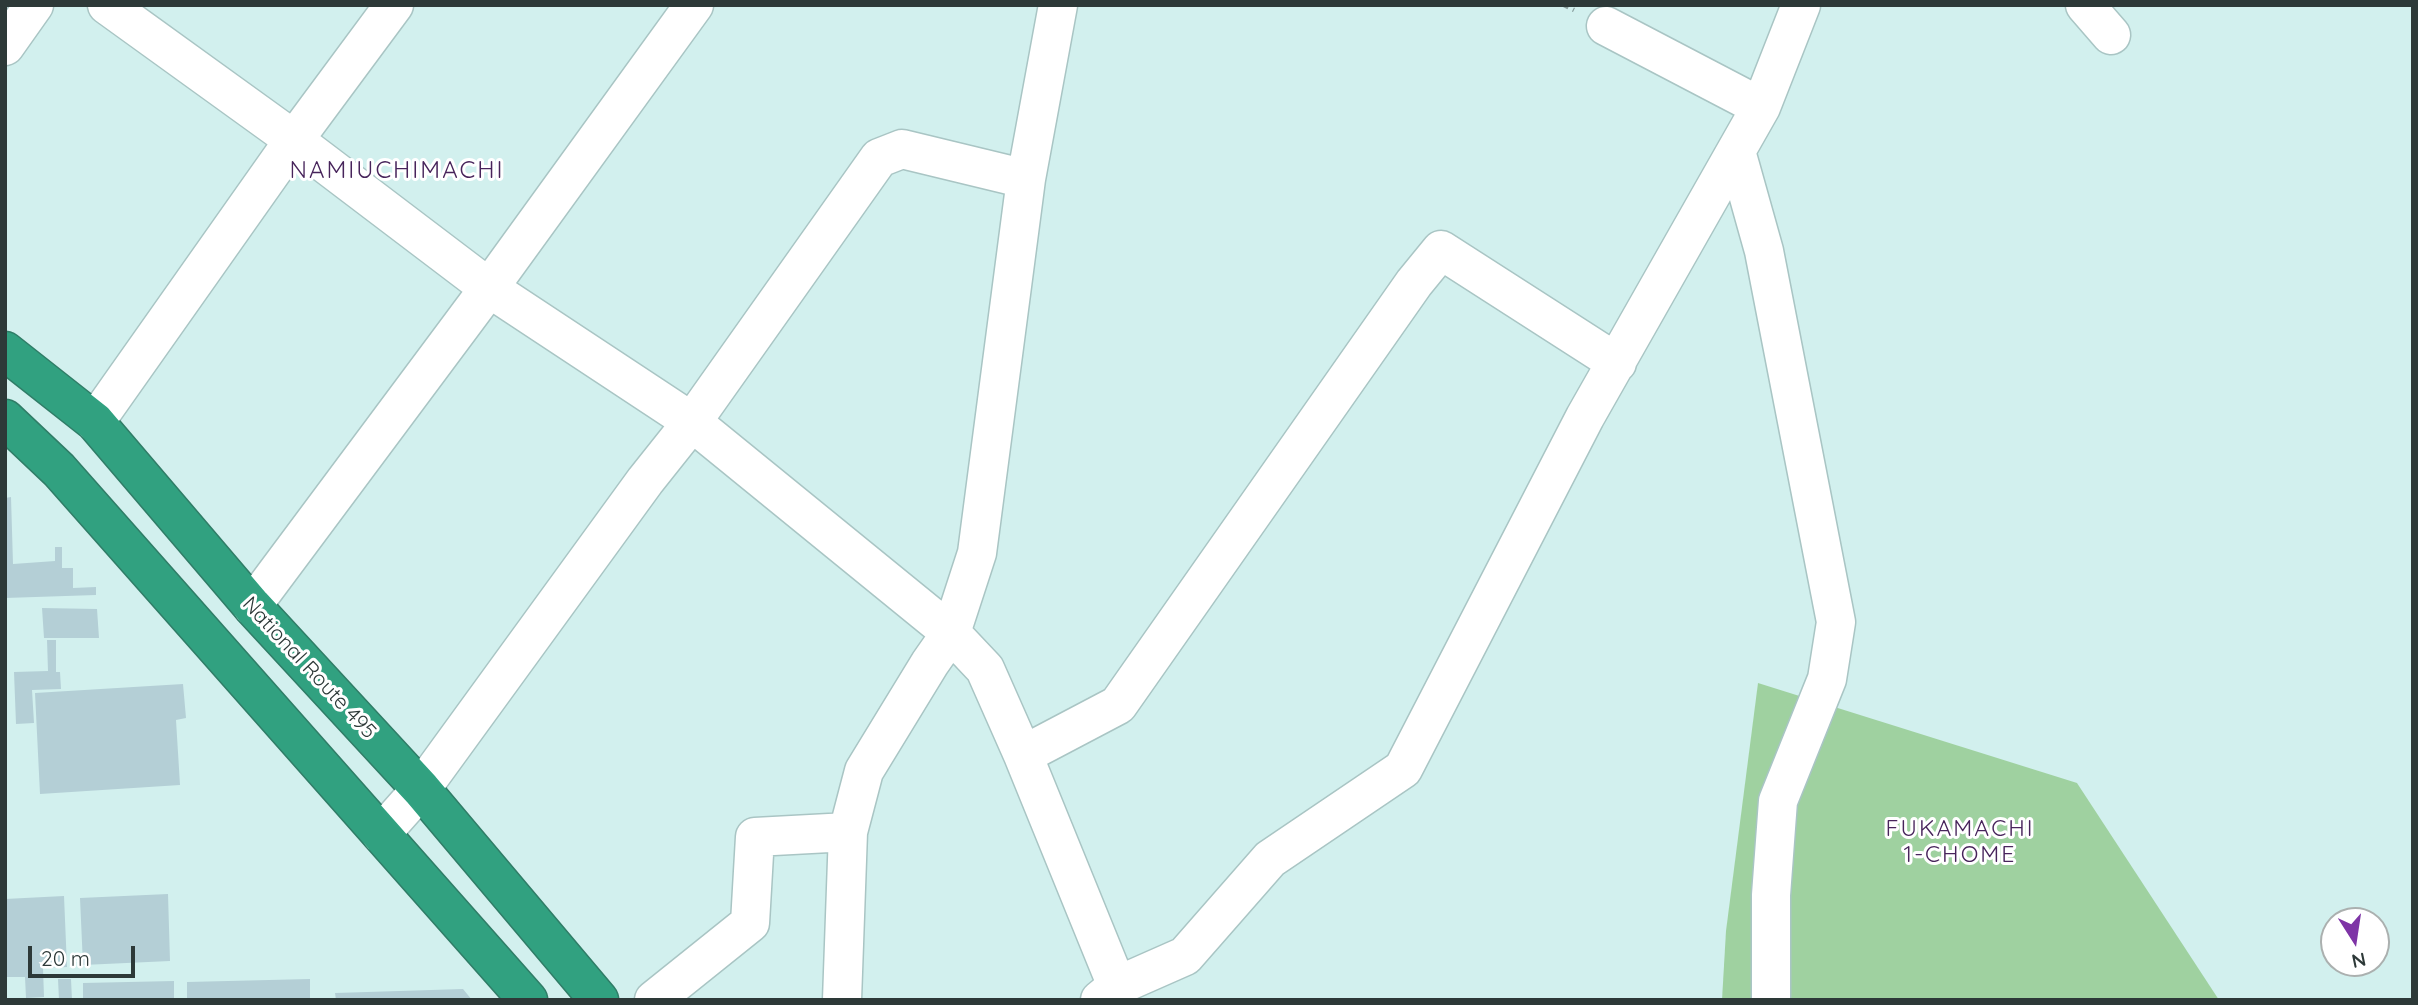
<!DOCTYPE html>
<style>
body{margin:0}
#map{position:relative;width:2418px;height:1005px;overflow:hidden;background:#d2f0ee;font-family:Quicksand,sans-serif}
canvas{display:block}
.frame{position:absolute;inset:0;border:7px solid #2d3938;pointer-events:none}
.north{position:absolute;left:2320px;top:907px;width:70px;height:70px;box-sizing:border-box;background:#fff;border:2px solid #abb0af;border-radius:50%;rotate:168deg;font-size:19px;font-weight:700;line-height:28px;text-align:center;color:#2d3938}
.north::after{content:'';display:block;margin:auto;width:24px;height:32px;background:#7e34a6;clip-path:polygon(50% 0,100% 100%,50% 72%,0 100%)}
.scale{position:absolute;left:28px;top:946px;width:107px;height:32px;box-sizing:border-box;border:4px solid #2d3938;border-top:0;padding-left:9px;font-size:21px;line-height:24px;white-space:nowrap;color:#2d3938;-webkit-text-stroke:5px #fff;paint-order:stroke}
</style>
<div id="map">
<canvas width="2418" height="1005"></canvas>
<div class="frame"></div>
<div class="north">N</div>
<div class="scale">20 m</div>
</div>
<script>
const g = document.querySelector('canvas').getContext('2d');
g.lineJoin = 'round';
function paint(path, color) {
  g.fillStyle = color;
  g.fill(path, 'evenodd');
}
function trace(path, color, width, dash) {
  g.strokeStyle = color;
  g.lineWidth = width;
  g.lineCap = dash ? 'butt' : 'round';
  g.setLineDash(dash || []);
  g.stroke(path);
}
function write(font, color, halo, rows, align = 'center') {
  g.font = font + ' Quicksand,sans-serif';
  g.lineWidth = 6;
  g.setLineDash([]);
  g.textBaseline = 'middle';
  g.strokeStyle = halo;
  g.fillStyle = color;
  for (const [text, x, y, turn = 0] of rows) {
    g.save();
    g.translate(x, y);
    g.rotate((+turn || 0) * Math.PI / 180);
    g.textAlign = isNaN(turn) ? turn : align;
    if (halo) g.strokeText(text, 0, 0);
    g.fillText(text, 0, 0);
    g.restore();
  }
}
const green = new Path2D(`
 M1758 683 2077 783 2219 1000H1722L1726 931Z`);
const building = new Path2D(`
 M11 497 13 564 55 561V547H62V568H73V588L96 587V595L5 598V498Z
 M42 608 97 609 99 638H44Z
 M47 640H56V672H60L61 689 32 690 34 723 16 724 14 672 48 671Z
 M183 684 186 718 176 720 180 785 40 794 35 693Z
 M168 894 170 961 83 965 80 898Z
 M64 896 67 967 43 968 44 997 26 998 25 977H5V899Z
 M58 979H71L72 1000H59Z
 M310 979V1000H187V982Z
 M174 981V1000H83V983Z
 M463 989 472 1000H336L335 993Z`);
const path = new Path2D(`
 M1564 5 1574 10`);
const street = new Path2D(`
 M107 5 294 140 489 288 692 422 951 633 985 669 1023 755 1117 986
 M2085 5 2111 35
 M1606 26 1761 107
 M1736 151 1764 251 1836 622 1827 679 1778 801 1771 895V1000
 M95 422 294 140 394 5
 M252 606 489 288 694 5
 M1023 755 1118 705 1414 283 1441 250 1617 363
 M381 834 421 789 645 481 692 422 879 158 902 149 1026 179
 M654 1000 750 923 755 837 848 832
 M842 1000 848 832 864 771 930 663 951 633 977 553 1026 179 1058 5
 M1100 1000 1117 986 1185 956 1270 859 1403 769 1585 417 1761 107 1801 5`);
const secondary = new Path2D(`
 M5 46 34 5`);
const highway = new Path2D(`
 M5 351 95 422 252 606 421 789 599 1000
 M5 419 59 470 528 1000`);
const streetNames = [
 ["National Route 495",309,668,47]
];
const neighbourhoodNames = [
 ["FUKAMACHI",1960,829],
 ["1-CHOME",1960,855]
];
const quarterNames = [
 ["NAMIUCHIMACHI",397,171]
];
paint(green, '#9fd1a0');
paint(building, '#b4cfd6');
trace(street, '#a9c5c4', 41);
trace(secondary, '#a9c5c4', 41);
trace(highway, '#307d67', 41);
trace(path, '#879d9c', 4.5, [5, 5]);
trace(street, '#fff', 38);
trace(secondary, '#fff', 38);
trace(highway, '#31a180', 38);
write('21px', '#2d3938', '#fff', streetNames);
g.letterSpacing = '2px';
write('23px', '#47245b', '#fff', neighbourhoodNames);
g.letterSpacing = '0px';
g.letterSpacing = '2px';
write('24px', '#47245b', '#fff', quarterNames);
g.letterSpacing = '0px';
</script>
